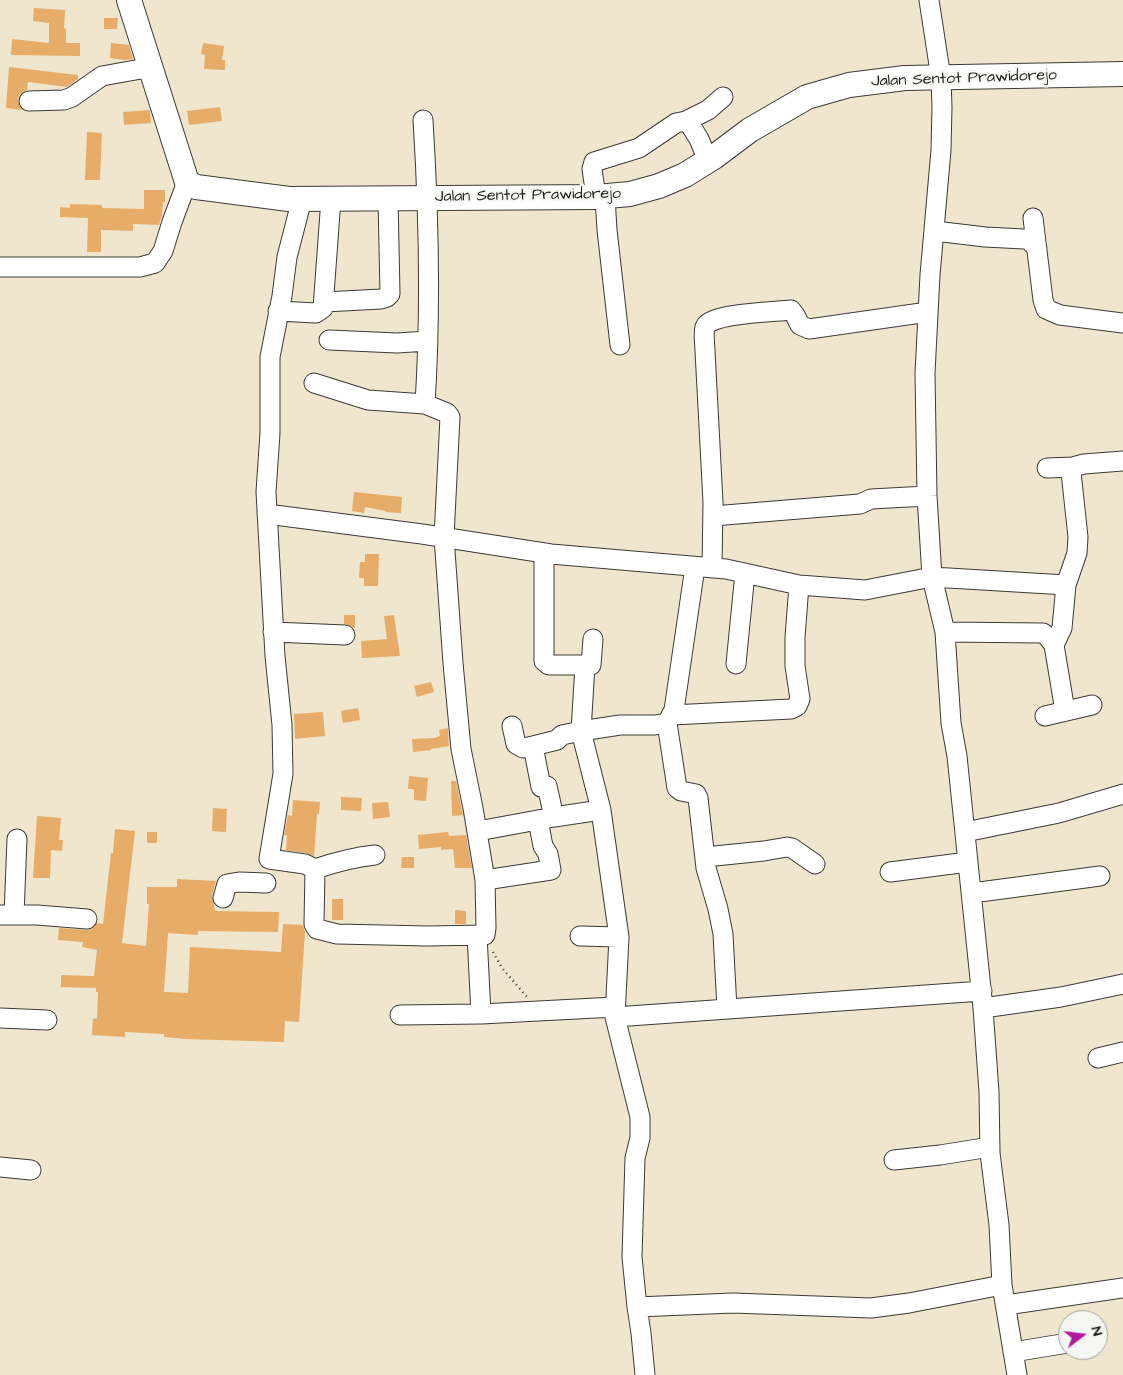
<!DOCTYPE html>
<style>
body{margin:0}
#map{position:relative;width:1123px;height:1375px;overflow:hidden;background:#efe6cd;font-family:"Architects Daughter",sans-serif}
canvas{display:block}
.north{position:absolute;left:1058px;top:1310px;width:50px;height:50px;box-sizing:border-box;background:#f6f6f2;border:1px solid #9f9f9c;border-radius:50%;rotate:75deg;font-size:14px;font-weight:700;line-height:20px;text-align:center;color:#1c1c1c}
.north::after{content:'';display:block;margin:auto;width:18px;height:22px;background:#b5179e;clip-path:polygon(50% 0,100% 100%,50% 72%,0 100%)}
</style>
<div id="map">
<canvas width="1123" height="1375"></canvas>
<div class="north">N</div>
</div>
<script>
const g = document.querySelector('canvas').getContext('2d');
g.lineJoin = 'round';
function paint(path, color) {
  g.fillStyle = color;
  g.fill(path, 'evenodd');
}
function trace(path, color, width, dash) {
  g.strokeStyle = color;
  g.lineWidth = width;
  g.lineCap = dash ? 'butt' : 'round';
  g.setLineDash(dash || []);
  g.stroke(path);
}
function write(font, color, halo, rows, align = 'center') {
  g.font = font + ' "Architects Daughter",sans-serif';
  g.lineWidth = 4.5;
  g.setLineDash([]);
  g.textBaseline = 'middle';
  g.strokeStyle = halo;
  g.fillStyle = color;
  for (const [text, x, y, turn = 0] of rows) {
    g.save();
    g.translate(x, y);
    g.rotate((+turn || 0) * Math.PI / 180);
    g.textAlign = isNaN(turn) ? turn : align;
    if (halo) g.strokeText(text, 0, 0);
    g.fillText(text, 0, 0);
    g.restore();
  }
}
const building = new Path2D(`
 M34 8 65 10 64 28 66 29V43H80V56L11 55 12 39 49 43V23L33 21Z
 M104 18H118L117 29H104Z
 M111 43 129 45 133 59 125 60 110 58Z
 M203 43 224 46 222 60H225V70L204 69 205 55 201 54Z
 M9 67 78 75V79L67 87 28 82 27 90 19 95 18 101 22 110 6 108Z
 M220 107 222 121 189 125 187 111Z
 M150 110 151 123 124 125 123 112Z
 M87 132 102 133 100 180H85Z
 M144 190H165V202H163L162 216 159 225 133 224V231L101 230V252H87L88 218 60 217V207L70 208V204L102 205V208L144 209Z
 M354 492 402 497 401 513 386 512V511L365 507 364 513 352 511Z
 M365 554H379L378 586H364V578H359L360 562H365Z
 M344 615H355V628L344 624Z
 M394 615 400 656 362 658 361 641 387 639 384 616Z
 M431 682 434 692 417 697 414 686Z
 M358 708 360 720 343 723 341 711Z
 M323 712 325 736 295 739 294 714Z
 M448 728 449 746 431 749V750L413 752 412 739 434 738 440 736 439 730Z
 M409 776 428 778 426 801 414 800V789H408Z
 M451 781H456L463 815 452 816Z
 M341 797 362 798 361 811 341 810Z
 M293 800 320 802 319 814H317L314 856 307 853 286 850 287 835H284L288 815 292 816Z
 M388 802 390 817 373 819 372 803Z
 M213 808 227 809 226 832 212 831Z
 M37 816 61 818 59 840H63L62 851 51 850 50 878H33Z
 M115 829 135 831 122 943 146 946 149 904H147V887H177V879L216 881 212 895 215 911 279 912 278 932 198 931V935L168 933 164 992 188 993 190 947 281 952 283 924 303 925 305 932 299 1022 285 1021 284 1042 185 1039 164 1037V1034L125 1032V1037L92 1035 93 1018 97 1019 98 992H96V988L61 987V975L94 976 97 950 82 947 83 942 58 940 59 928 87 930 92 929 97 923 103 924 111 853H113Z
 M147 832H157V843H147Z
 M448 832 449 836 466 835 472 868H455L453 849 441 850V847L419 849 418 835Z
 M402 857H414V868H401Z
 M332 899H343V920H332Z
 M455 910 466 911V924H455Z`);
const path = new Path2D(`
 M493 952 502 968 527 997`);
const minor = new Path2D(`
 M929 0 941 78 942 107 941 150 930 275 925 373 927 496 932 577 945 632 951 723 957 756 983 1008 989 1092 990 1153 999 1225 1002 1285 1017 1375
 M29 101 64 100 72 97 102 76 141 69 151 70
 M686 121 708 110 723 97
 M596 197 592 169 594 162 639 148 676 123 686 121 689 123 699 139 708 161
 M605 197 607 230 620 345
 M302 199 287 257 282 296 270 357V433L266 492 275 656 282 725 283 774 269 859 305 864 315 869 314 924 317 929 337 934 428 936 485 935 486 928 485 880 473 808 461 749 453 663 444 537 450 417 447 413 425 404C431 309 429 215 423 120
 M1033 218 1043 300 1046 309 1060 315 1123 323
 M935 231 985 237 1024 239 1029 240 1037 248
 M0 267H140L155 263 163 251 172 222 187 182
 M324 302 381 299 387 297 390 294 388 198
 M278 311 316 313 323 308 331 199
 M329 340 397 343 428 341
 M314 383 368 400 425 404
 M1047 468 1073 467
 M267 514 422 534 551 554 726 569 799 585 865 590 932 577 1066 585
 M713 516 860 504 871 499 927 496
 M544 553V661L549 665H585
 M712 568 713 502 705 351C705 344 703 334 705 327 710 313 776 312 791 310L795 315 800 325 809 329 928 312
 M273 632 345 635
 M945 632 1043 633 1047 636 1054 645 1065 711
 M1054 645 1062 628 1066 585 1077 553 1078 537 1071 472 1073 467 1084 464 1123 461
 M736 664 745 573
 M672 715 791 709 797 706 800 699 795 666V637L799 585
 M1045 716 1092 705
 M667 723 677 788 681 791 696 794 698 798 706 868 718 909 723 934 727 1009
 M512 726 516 744 523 748 533 746
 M554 817 601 810
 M478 831 554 817 547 786 541 787 533 746 557 740 562 735 581 731 585 665H591L593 639
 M965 832 1059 813 1123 794
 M705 857 764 851 787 847 792 848 815 864
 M315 869C336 862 354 857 375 855
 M890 872 968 862
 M485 880 551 870 548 854 543 846 538 820
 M972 893 1100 876
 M223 898 227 884 239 882 266 883
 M0 915H37L87 919
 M14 915 17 839
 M477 935 481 1014
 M580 936 619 937
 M983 1008 1061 997 1123 984
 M400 1015 481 1014 615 1007
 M615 1017 982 991
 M0 1018 47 1020
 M1098 1058 1123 1052
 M894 1160 940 1155 990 1147
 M0 1167 31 1170
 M1006 1305 1123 1288
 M637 1307 733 1303 871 1308 909 1303 1002 1285
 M1013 1352 1068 1343
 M645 1375 641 1333 637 1307 632 1257 635 1158 640 1138V1117L615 1017 619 937 601 810 581 731 620 725H655L667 723 674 710 695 567`);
const major = new Path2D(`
 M129 0 187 182 196 187 289 199 596 197 630 194 659 186 685 175 714 157 750 130 807 97 849 85 905 78 1123 74`);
const streetNames = [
 ["Jalan Sentot Prawidorejo",964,79,-2],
 ["Jalan Sentot Prawidorejo",528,196,-1]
];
paint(building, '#e7ac68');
trace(minor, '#3c3a37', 21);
trace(major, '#3c3a37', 26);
trace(path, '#3c3a37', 2.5, [1, 4]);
trace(minor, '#fff', 19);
trace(major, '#fff', 24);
write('16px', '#1c1c1c', '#f6f6f2', streetNames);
</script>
